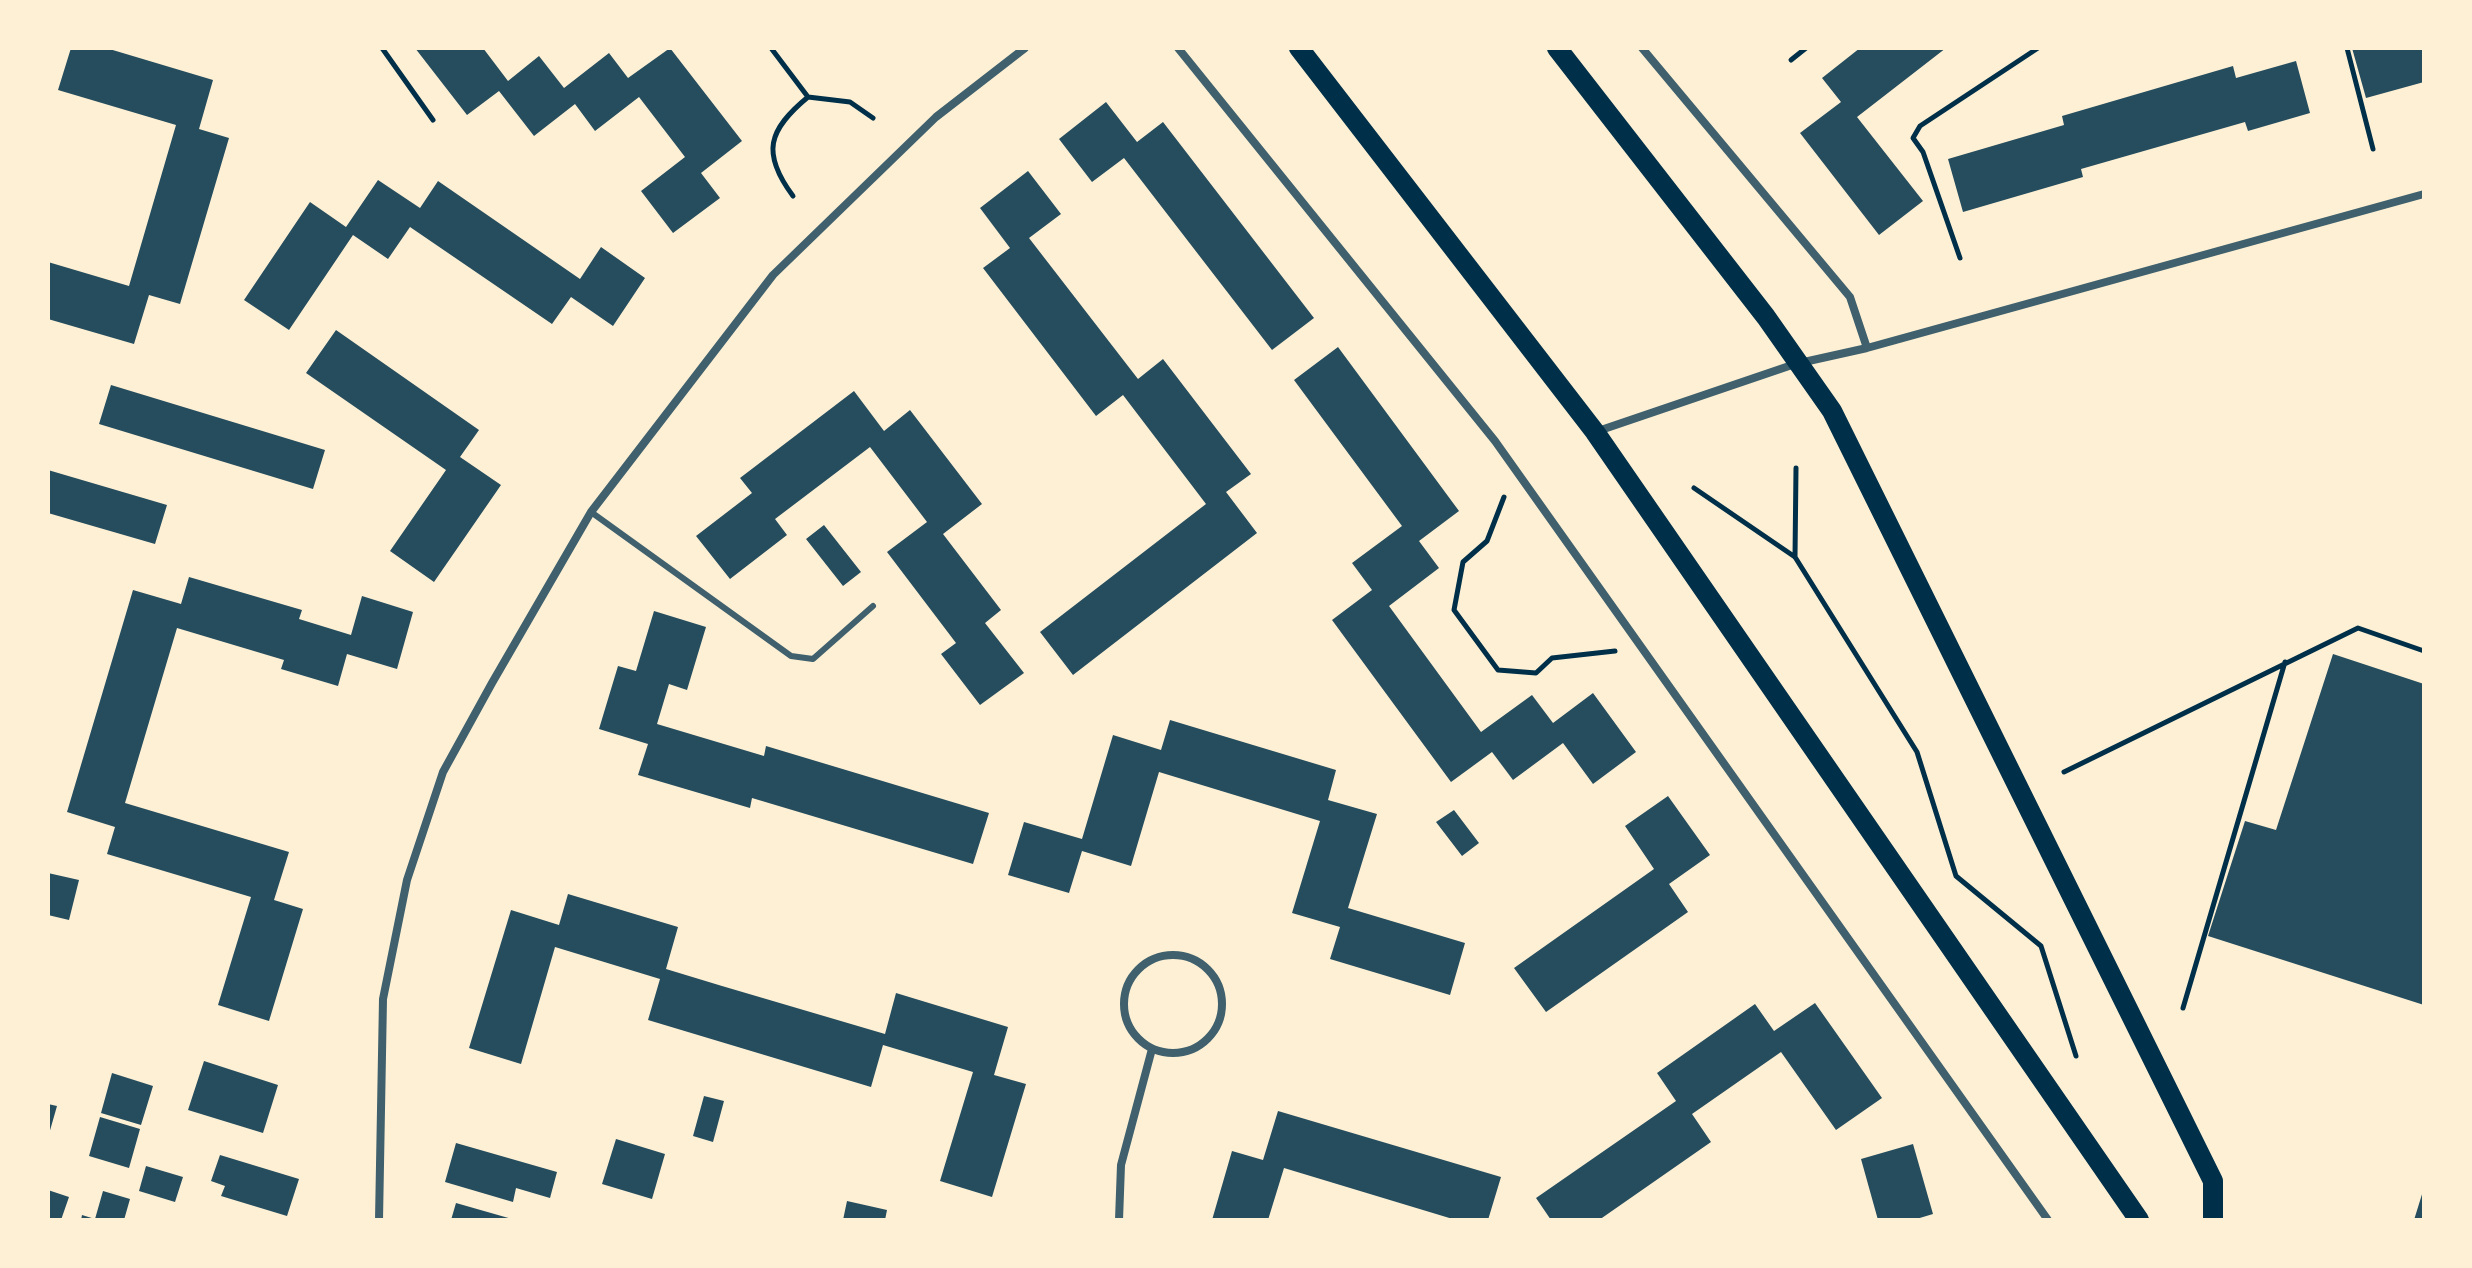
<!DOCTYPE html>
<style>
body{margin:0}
#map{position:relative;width:2472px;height:1268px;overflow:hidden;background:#fdf0d5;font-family:Signika,sans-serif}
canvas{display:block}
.frame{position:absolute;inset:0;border:50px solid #fdf0d5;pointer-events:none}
</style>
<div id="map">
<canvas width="2472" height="1268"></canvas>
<div class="frame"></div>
</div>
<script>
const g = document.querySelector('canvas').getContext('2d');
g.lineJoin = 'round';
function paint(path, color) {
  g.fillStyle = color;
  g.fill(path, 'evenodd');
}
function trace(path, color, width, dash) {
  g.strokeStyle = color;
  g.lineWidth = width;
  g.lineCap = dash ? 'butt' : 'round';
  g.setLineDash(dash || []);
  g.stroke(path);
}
const building = new Path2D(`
 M71 48H106L213 80 199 129 229 138 180 304 149 295 134 344 48 319V262L129 286 176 125 58 90Z
 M415 48H483L508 81 539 56 564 88 609 53 628 78 670 48 742 141 701 173 720 198 673 233 641 191 685 157 639 97 595 131 575 104 534 136 499 91 467 115Z
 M1860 48H1946L1857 117 1923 201 1879 235 1800 133 1841 102 1822 78Z
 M2352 48H2424V82L2366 98Z
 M2296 61 2310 113 2248 131 2245 122 2081 169 2083 177 1963 212 1948 159 2064 125 2062 116 2233 66 2236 78Z
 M1106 102 1137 142 1163 122 1314 318 1272 350 1124 158 1092 182 1059 139Z
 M1028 171 1061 214 1029 238 1138 379 1163 359 1251 474 1226 492 1257 533 1073 675 1040 632 1206 504 1123 395 1096 416 983 268 1010 248 980 208Z
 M378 180 420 208 438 181 580 279 601 247 645 278 613 326 571 297 552 324 410 227 388 259 353 235 289 330 244 300 310 202 346 227Z
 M336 330 479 430 460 457 501 485 434 582 390 551 446 470 306 373Z
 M1338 347 1459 511 1419 541 1439 568 1389 606 1481 732 1532 695 1553 723 1593 693 1636 752 1593 784 1563 743 1513 780 1492 752 1451 782 1332 620 1372 590 1352 563 1402 526 1294 380Z
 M111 385 325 450 313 489 99 424Z
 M854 391 884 431 910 410 982 504 943 534 1001 610 985 623 1024 673 980 705 941 654 956 643 887 552 927 522 870 447 775 519 787 535 730 579 696 536 752 493 740 478Z
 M48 470 167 505 155 544 48 513Z
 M824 525 861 572 843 586 806 539Z
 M189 577 302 610 299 619 351 635 362 596 413 612 397 669 347 654 338 686 281 669 284 660 177 628 125 803 289 852 274 900 303 909 269 1021 218 1005 251 897 107 854 115 827 67 812 133 590 181 604Z
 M654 611 706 627 687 690 669 684 657 724 764 756 766 746 989 813 973 864 752 798 750 808 638 775 648 744 599 729 618 666 636 671Z
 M2333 654 2424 684V1005L2208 936 2245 821 2276 830Z
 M1170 720 1336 770 1328 800 1377 814 1348 908 1465 943 1450 995 1330 959 1340 927 1292 913 1320 821 1159 772 1131 866 1082 851 1069 893 1008 875 1024 822 1082 839 1113 735 1161 750Z
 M1668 796 1710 855 1669 884 1688 912 1546 1012 1514 968 1654 869 1625 826Z
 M1454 810 1479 843 1462 856 1436 822Z
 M48 873 79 880 69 920 48 915Z
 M568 894 678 927 666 969 722 986 885 1034 896 993 1008 1027 994 1075 1026 1084 992 1197 940 1181 973 1072 883 1045 871 1087 648 1020 660 979 555 947 521 1064 469 1048 511 910 559 925Z
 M1815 1003 1882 1098 1836 1130 1781 1052 1692 1114 1711 1142 1599 1220H1551L1536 1198 1676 1101 1657 1073 1755 1004 1774 1031Z
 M204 1061 278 1085 263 1133 188 1110Z
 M112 1073 153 1086 141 1125 101 1113Z
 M704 1096 724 1101 713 1142 693 1136Z
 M48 1104 57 1106 49 1134H48Z
 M1278 1111 1501 1177 1488 1220H1456L1284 1168 1268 1220H1212L1232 1151 1263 1160Z
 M100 1117 140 1129 129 1168 89 1156Z
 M616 1139 665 1154 652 1199 602 1184Z
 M456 1143 557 1172 550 1198 516 1188 513 1202 445 1182Z
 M1913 1144 1933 1214 1913 1220H1878L1861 1159Z
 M220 1155 299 1179 287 1216 221 1196 225 1186 211 1181Z
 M146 1166 183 1177 175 1202 139 1191Z
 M48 1190 69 1197 61 1220H48Z
 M103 1191 130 1199 124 1220H81L82 1215 95 1219Z
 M2423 1191 2424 1220H2414Z
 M847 1201 887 1210 885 1220H843Z
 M456 1203 512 1219V1220H451Z`);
const path = new Path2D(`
 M382 48 433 120
 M771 48 808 97 850 102 873 118
 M2347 48 2373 149
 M1791 60 1806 48
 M793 196C761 153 768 130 808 97
 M1960 258 1923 152 1913 138 1920 126 2038 48
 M1694 488 1795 557 1917 752 1956 876 2041 946 2076 1056
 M1504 497 1487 541 1463 562 1454 610 1498 670 1536 673 1552 658 1615 651
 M1795 557 1796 468
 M2064 772 2358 628 2424 651
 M2183 1008 2285 662`);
const service = new Path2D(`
 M591 512 791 656 813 659 873 606`);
const minor = new Path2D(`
 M1178 48 1495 441 2048 1220
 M1642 48 1850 297 1867 348
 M1595 432 1795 364 1867 348 2424 194
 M1124 1004a49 49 0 1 1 98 0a49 49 0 1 1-98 0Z
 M379 1220 383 999 407 880 443 772 492 683 591 512 773 275 936 117 1025 48
 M1119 1220 1121 1165 1152 1049`);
const primary = new Path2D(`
 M1299 48 1595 432 2139 1220
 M1557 48 1766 317 1832 411 2213 1181V1220`);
paint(building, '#264d5e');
trace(path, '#003049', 5);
trace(service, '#3f606c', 6);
trace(minor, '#3f606c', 8);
trace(primary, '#003049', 20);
</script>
